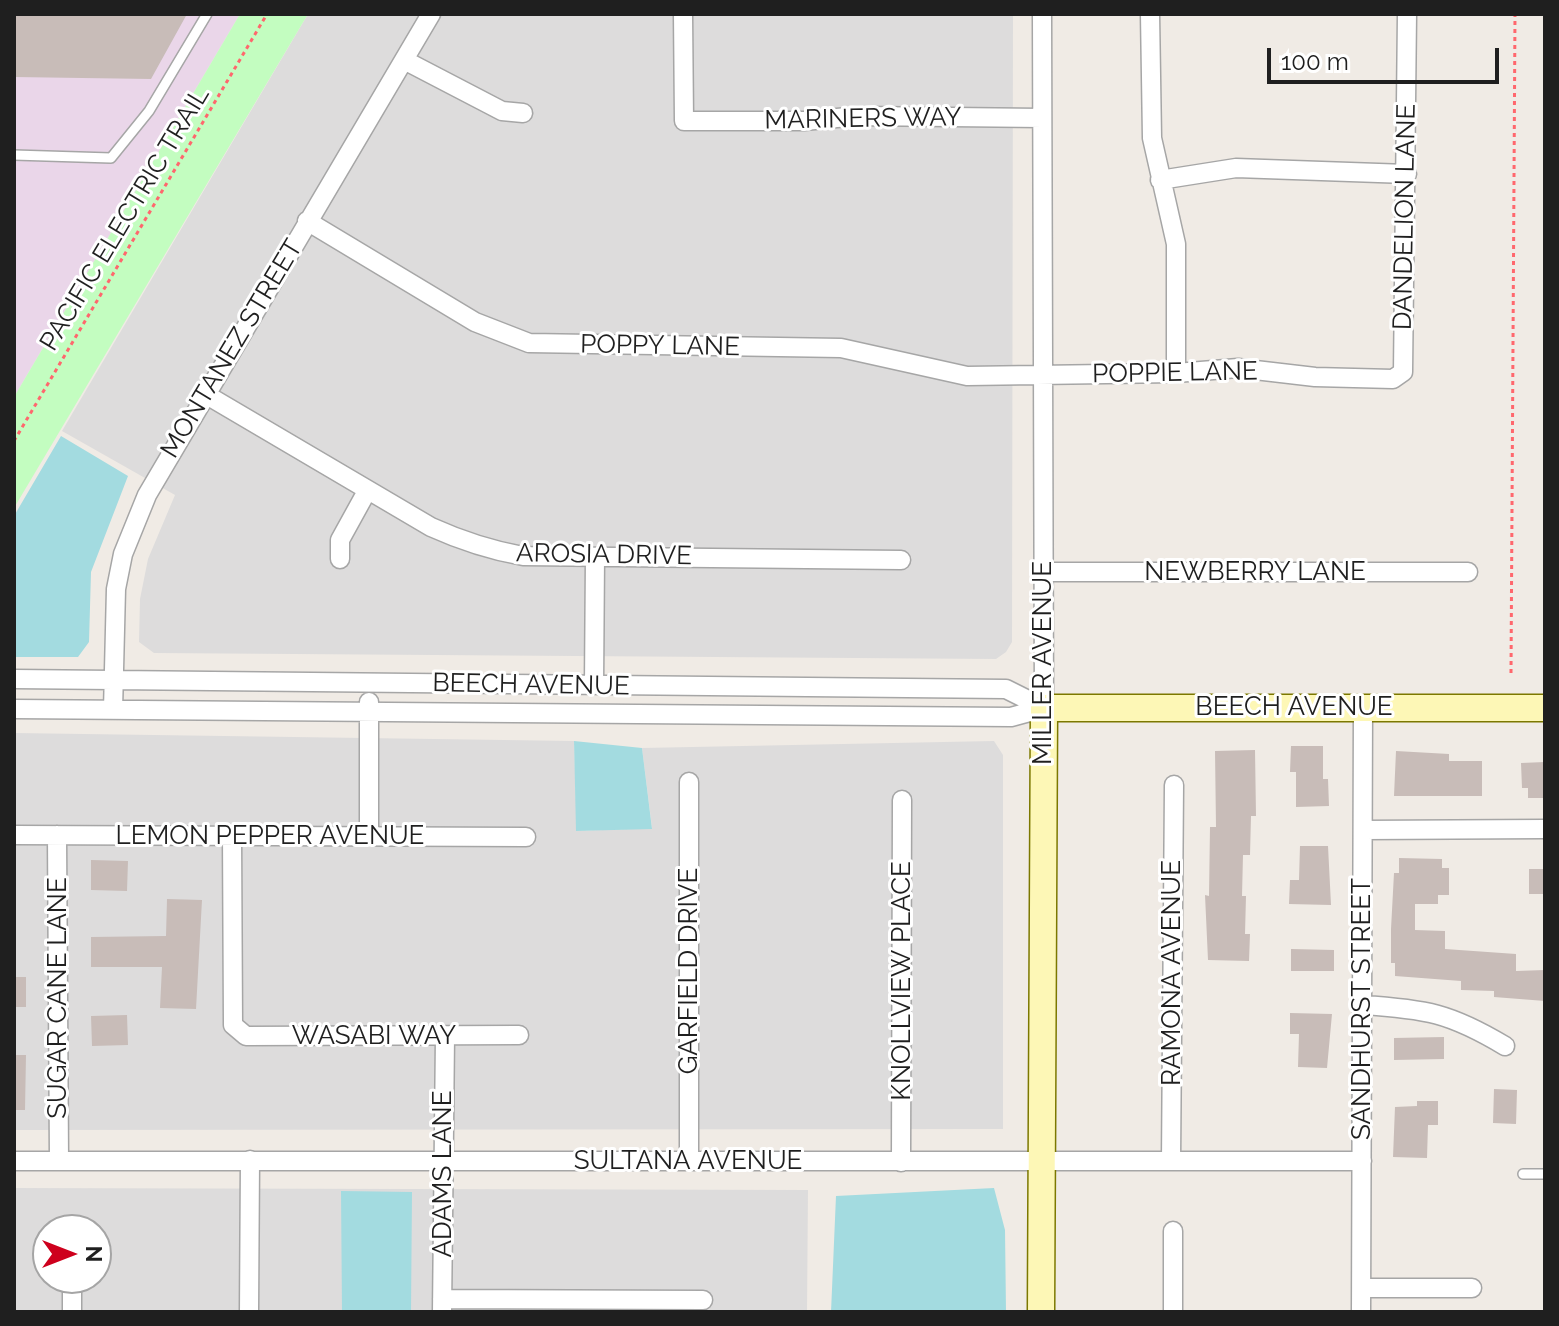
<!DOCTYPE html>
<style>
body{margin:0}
#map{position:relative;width:1559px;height:1326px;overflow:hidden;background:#f0ebe5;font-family:Raleway,sans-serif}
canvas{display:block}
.frame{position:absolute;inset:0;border:16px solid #1f1f1f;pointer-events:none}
.north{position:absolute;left:32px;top:1214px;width:80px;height:80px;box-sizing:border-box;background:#fff;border:2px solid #a5a5a5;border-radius:50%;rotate:90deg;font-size:22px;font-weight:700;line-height:32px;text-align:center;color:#1f1f1f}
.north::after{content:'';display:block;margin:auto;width:28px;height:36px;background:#ce001d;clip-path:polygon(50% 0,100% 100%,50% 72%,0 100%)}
.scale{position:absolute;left:1267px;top:48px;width:232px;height:36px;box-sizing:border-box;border:4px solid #1f1f1f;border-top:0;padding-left:10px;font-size:24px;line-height:28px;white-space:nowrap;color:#1f1f1f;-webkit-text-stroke:6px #fff;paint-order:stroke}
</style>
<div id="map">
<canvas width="1559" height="1326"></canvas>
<div class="frame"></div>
<div class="north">N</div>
<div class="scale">100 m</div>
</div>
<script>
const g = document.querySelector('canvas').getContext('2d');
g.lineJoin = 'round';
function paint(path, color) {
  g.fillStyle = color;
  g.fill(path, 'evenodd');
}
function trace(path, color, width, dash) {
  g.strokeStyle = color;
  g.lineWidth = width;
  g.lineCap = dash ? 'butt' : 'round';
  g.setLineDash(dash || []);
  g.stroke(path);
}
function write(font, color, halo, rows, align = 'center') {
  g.font = font + ' Raleway,sans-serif';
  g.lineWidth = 6;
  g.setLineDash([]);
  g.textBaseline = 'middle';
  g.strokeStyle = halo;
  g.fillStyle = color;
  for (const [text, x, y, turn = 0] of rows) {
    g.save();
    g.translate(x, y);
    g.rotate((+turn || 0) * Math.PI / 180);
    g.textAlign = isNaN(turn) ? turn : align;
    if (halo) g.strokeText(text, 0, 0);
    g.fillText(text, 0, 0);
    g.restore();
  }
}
const residential = new Path2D(`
 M308 14H1013L1012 642 1006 652 996 659 154 653 139 642 140 599 148 559 175 495 62 431Z
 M14 733 574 741 577 831 652 828 642 748 994 741 1003 755V1129L14 1130Z
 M14 1188 808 1190 807 1312H14ZM48 1230H96V1278H48Z`);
const industrial = new Path2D(`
 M14 14H240L14 397Z`);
const park = new Path2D(`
 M240 14H308L14 508V397Z`);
const water = new Path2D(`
 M61 436 128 476 91 572 89 642 78 657H14V516Z
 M574 741 642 748 652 829 576 831Z
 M994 1188 1005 1230 1006 1312H831L836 1196Z
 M341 1191 412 1192 411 1312H342Z`);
const building = new Path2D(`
 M14 14H187L151 79 14 77Z
 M1291 746H1323V779H1328L1329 806 1296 807V772H1290Z
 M1255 750 1256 816H1251L1250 855H1243L1242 896H1246L1245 934H1250L1249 961 1208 960 1205 895 1209 896 1210 827H1216L1215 751Z
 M1396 751 1449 754V761H1482V796H1394Z
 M1545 762V798H1528V788H1522L1521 763Z
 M1300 846H1328L1331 905 1289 904 1290 880H1299Z
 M1399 858 1442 859V868H1449V895H1438V904H1415V930L1445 931V949L1516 954V971L1545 970V1001L1494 997V991L1461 990V981L1395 976V963H1391V929L1394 873H1399Z
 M91 860 128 861 127 891 91 890Z
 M1529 869H1545V894H1529Z
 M167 899 202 900 196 1009 160 1008 162 967H91V937L166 936Z
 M1291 949 1334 950V971H1291Z
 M14 977H26V1007H14Z
 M1290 1013 1332 1014 1327 1068 1298 1067 1299 1034H1290Z
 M127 1015 128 1045 92 1046 91 1016Z
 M1444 1037V1059L1394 1060V1038Z
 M14 1055H26L25 1110H14Z
 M1494 1089 1517 1090 1516 1124 1493 1123Z
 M1417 1101H1438V1125H1428L1427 1158 1393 1157 1395 1107 1417 1106Z`);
const path = new Path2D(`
 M14 441 267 14
 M1511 673 1515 14`);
const lane = new Path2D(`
 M14 155 111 158 149 111 207 14
 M1523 1174H1545`);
const street = new Path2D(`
 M683 14 684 121H804L859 116 1042 118
 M1042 14 1044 708
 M1150 14 1152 138 1176 244V373
 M404 60 502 111 523 113
 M1160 180 1236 168 1407 174
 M307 221 475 322 529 343 841 348 967 376 1176 373 1238 368 1315 377 1393 379 1403 372 1407 14
 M205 394 431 527C462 541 489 550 523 556L901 560
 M340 559V540L367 491
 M1043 572H1468
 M14 679 1006 689 1044 708
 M594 685 595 557
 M14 709 1011 717 1044 708
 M113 710 116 589 123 554 147 495 431 14
 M689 782V1161
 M1363 830 1545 829
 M232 834 233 1025 246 1036 519 1035
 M14 835 526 837
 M57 835 59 1161
 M369 835V702
 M1362 1005C1426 1009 1450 1013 1505 1046
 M14 1161H1362
 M1171 1161 1174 785
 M901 1162 902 800
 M1362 1288H1472
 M442 1299 703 1300
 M72 1312V1278
 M249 1312 250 1160
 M442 1312 445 1036
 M1173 1312V1231
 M1361 1312 1363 707`);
const secondary = new Path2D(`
 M1041 1312 1044 708H1545`);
const streetNames = [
 ["MARINERS WAY",863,119,-1],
 ["DANDELION LANE",1405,217,-89],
 ["PACIFIC ELECTRIC TRAIL",125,219,-59],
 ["POPPY LANE",660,346,1],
 ["MONTANEZ STREET",232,349,-59],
 ["POPPIE LANE",1175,373,-1],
 ["AROSIA DRIVE",604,555,1],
 ["NEWBERRY LANE",1255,572],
 ["MILLER AVENUE",1043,663,-90],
 ["BEECH AVENUE",531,685,1],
 ["BEECH AVENUE",1294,707],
 ["LEMON PEPPER AVENUE",270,836],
 ["GARFIELD DRIVE",689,971,-90],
 ["RAMONA AVENUE",1172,973,-90],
 ["KNOLLVIEW PLACE",902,981,-90],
 ["SUGAR CANE LANE",58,998,-90],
 ["SANDHURST STREET",1362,1009,-90],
 ["WASABI WAY",374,1036],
 ["SULTANA AVENUE",688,1161],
 ["ADAMS LANE",443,1174,-90]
];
paint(residential, '#dddcdc');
paint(industrial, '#ead6e9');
paint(park, '#c3fdc0');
paint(water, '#a3dbe0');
paint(building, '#c8bcb8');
trace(lane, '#a6a6a6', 12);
trace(street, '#a6a6a6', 21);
trace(secondary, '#7c7800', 29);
trace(path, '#ff676d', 3, [4, 4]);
trace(lane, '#fff', 9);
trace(street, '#fff', 18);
trace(secondary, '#fdf7b6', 26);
write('26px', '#1f1f1f', '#fff', streetNames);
</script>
